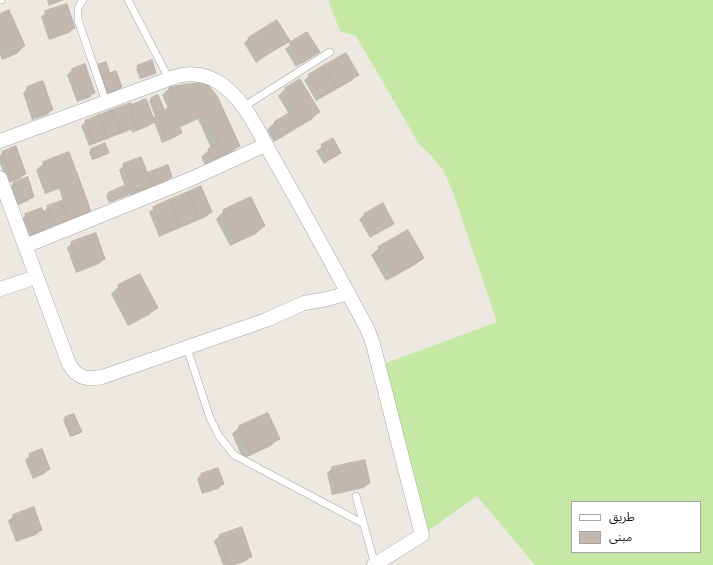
<!DOCTYPE html>
<meta charset="utf-8">
<style>
body{margin:0}
#map{position:relative;width:713px;height:565px;overflow:hidden;background:#ede9e1;font-family:Helvetica,"Noto Sans Arabic",sans-serif}
canvas{display:block}
.legend{position:absolute;left:571px;top:501px;width:130px;height:52px;box-sizing:border-box;background:#fff;border:1px solid #a4a4a4;margin:0;padding:5px 7px;list-style:none;font-size:12px;color:#1b1b1b}
.legend li{display:flex;align-items:center;gap:8px;height:20px}
.legend b{width:20px;border:1px solid #a4a4a4}
</style>
<div id="map">
<canvas width="713" height="565"></canvas>
<ul class="legend">
<li><b style="height:5px;background:#fff"></b>طريق</li>
<li><b style="height:11px;background:#c2b8b0"></b>مبنى</li>
</ul>
</div>
<script>
const g = document.querySelector('canvas').getContext('2d');
g.lineJoin = 'round';
function paint(path, color) {
  g.fillStyle = color;
  g.fill(path, 'evenodd');
}
function trace(path, color, width, dash) {
  g.strokeStyle = color;
  g.lineWidth = width;
  g.lineCap = dash ? 'butt' : 'round';
  g.setLineDash(dash || []);
  g.stroke(path);
}
const grass = new Path2D(`
 M328 0H713V565H535L477 496 422 535 378 366 497 322 453 192 443 170 430 154 419 144 356 36 340 31ZM572 502H700V552H572Z`);
const shadow = new Path2D(`
 M47 0H64L49 6Z
 M46 12 74 28 69 33 49 40 41 17Z
 M0 15 24 46 17 54 2 60 0 55Z
 M307 33 319 52 296 67 285 49Z
 M249 38 288 40 256 63 244 43Z
 M84 66 94 93 89 98 77 102 67 75 72 70Z
 M98 66 109 73 121 87 116 92 103 97 96 68Z
 M138 66 155 72 140 79 136 69Z
 M357 75 353 80 316 101 304 80 309 76Z
 M300 80 319 112 311 120 274 142 267 130 274 123 289 114 278 96 285 89Z
 M198 84 239 146 231 153 205 165 201 157 211 148 198 119 179 128 181 132 176 137 162 143 154 122 149 126 132 133 131 130 89 146 81 126 86 121 145 101 152 118 155 116 149 101 151 99 163 109 160 112 168 109 162 95 169 88Z
 M27 88 52 110 47 115 32 120 23 93Z
 M332 140 339 153 324 164 316 151Z
 M91 149 108 153 92 160 89 152Z
 M3 152 25 174 20 179 8 183 0 164V155Z
 M69 153 90 211 85 216 49 229 48 227 44 232 27 237 21 220 26 215 43 212 48 207 63 201 59 189 45 194 36 170 44 163Z
 M124 165 147 174 171 177 166 182 129 196 128 193 124 197 109 203 106 196 108 194 125 187 119 170Z
 M14 183 33 196 28 201 16 206 9 188Z
 M382 204 393 224 370 238 359 219 364 215Z
 M154 208 211 212 206 217 159 237 149 212Z
 M224 211 264 226 256 234 230 246 216 219Z
 M72 243 104 259 99 264 76 273 67 248Z
 M379 248 423 258 415 265 386 281 371 255Z
 M119 286 157 308 149 315 128 326 111 294Z
 M268 414 279 438 271 446 243 459 232 434 239 427Z
 M66 418 80 432 78 434 70 437 63 420Z
 M30 455 49 469 44 474 33 479 25 460Z
 M332 468 369 483 364 488 332 495 327 473Z
 M202 474 223 484 218 489 202 494 197 479Z
 M33 509 41 530 36 535 16 542 8 521 13 516Z
 M241 528 251 556 246 561 235 565H223L214 541 219 536Z`);
const building = new Path2D(`
 M67 4 75 28 54 36 45 11Z
 M9 10 25 46 10 53 5 43 0 45V14Z
 M277 20 290 41 261 58 248 38Z
 M307 32 320 52 302 63 289 43Z
 M346 53 359 75 337 88 323 66Z
 M152 60 156 73 142 78 137 66Z
 M106 62 110 74 102 77 97 65Z
 M85 64 95 93 82 98 72 69Z
 M323 66 337 88 321 97 308 75Z
 M116 71 122 87 108 93 102 77Z
 M300 79 320 112 281 135 274 122 297 108 285 88Z
 M43 81 53 110 37 116 27 87Z
 M198 83 209 86 217 96 240 146 213 159 208 149 219 143 205 112 185 122 169 87Z
 M158 95 164 109 157 113 151 98Z
 M146 99 155 122 137 129 129 109 133 108 132 105Z
 M131 103 133 108 129 109 136 126 120 131 112 110Z
 M172 107 182 133 167 139 157 113Z
 M112 110 120 131 107 137 99 115Z
 M99 115 107 137 94 142 85 121Z
 M333 138 341 153 329 160 321 145Z
 M105 143 109 153 94 159 91 149Z
 M16 146 26 174 12 179 2 152Z
 M69 152 84 192 72 197 67 183 53 188 43 162Z
 M141 157 152 185 134 192 123 164Z
 M168 165 172 177 152 185 147 173Z
 M28 177 34 197 21 202 13 183Z
 M124 186 128 195 111 201 108 193Z
 M201 186 212 212 199 218 188 192Z
 M84 192 91 212 68 220 61 201Z
 M188 192 199 218 180 225 169 200Z
 M251 197 265 226 237 240 223 210Z
 M169 200 180 225 164 232 153 207Z
 M61 201 68 220 54 225 47 206Z
 M383 203 394 224 375 234 364 214Z
 M42 208 50 227 32 233 25 214Z
 M408 230 424 258 394 275 378 247Z
 M96 233 105 259 81 268 71 242Z
 M140 274 158 308 136 319 118 285Z
 M268 413 280 439 250 452 239 426Z
 M74 414 82 432 72 436 65 417Z
 M42 449 50 469 37 475 29 454Z
 M365 460 370 483 337 491 332 467Z
 M218 468 224 484 207 490 201 474Z
 M34 507 42 530 21 538 13 515Z
 M242 527 252 557 229 565 219 535Z`);
const lane = new Path2D(`
 M0 0H1
 M83 0 78 8V20L106 102
 M128 0 169 79
 M243 107 330 52
 M187 348 210 418 219 436 234 455 364 524
 M356 496 375 565`);
const street = new Path2D(`
 M0 141 169 79C186 72 202 72 218 82 246 99 260 136 276 163 307 217 337 273 367 328L373 344 422 535 374 565
 M0 178 69 364C77 378 86 380 102 377L266 320 304 303 327 299 348 293
 M25 246 191 179 265 145
 M0 289 36 277`);
paint(grass, '#c5e8a5');
paint(shadow, '#0003');
paint(building, '#c2b8b0');
trace(building, '#bfb0a3', 1);
trace(lane, '#a2a2a2', 8);
trace(street, '#a2a2a2', 15);
trace(lane, '#fff', 7);
trace(street, '#fff', 14);
</script>
